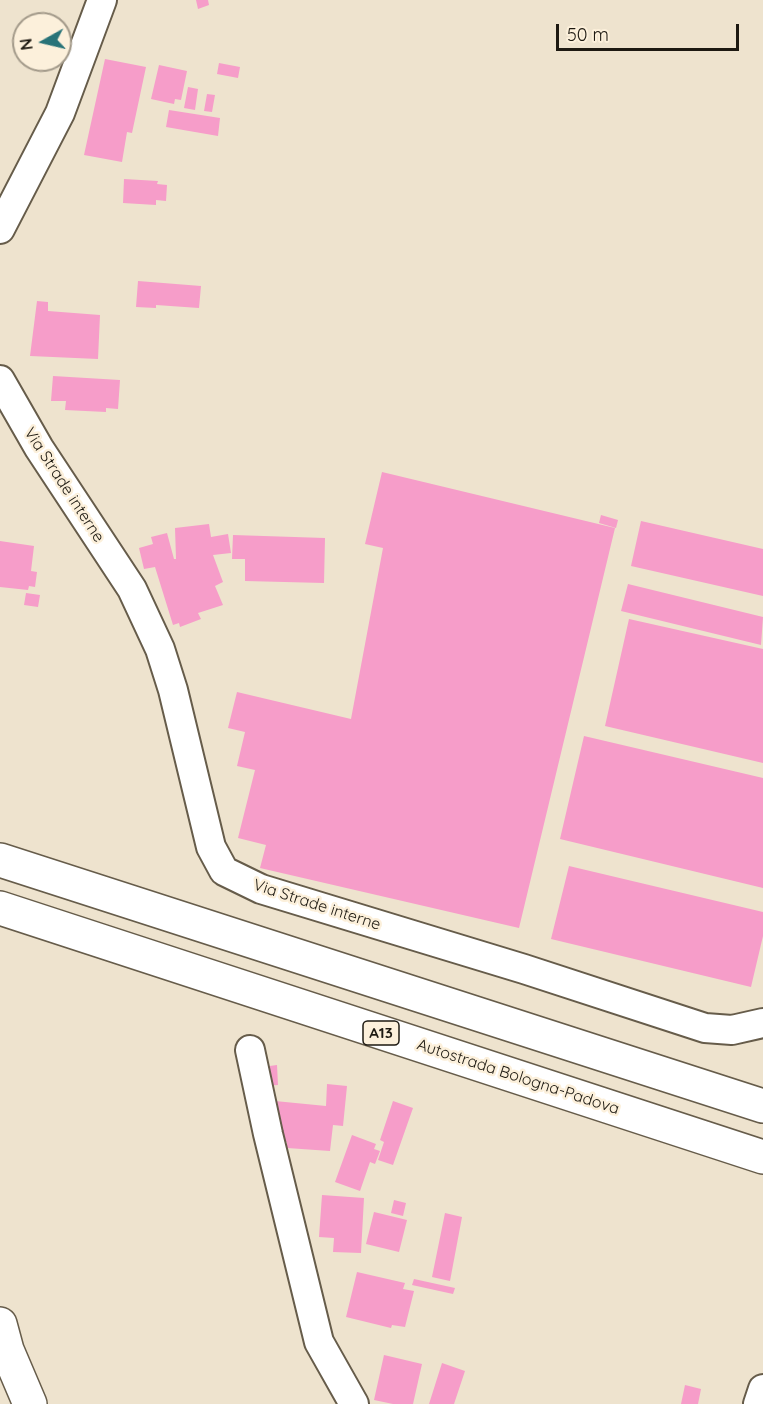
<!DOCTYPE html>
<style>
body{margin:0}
#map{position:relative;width:763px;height:1404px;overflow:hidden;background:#eee3ce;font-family:Quicksand,sans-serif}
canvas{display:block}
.north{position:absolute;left:12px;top:12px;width:60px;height:60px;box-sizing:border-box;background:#fcf0db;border:2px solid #a39a8a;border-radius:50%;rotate:262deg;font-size:16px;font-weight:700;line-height:24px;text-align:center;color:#1d1911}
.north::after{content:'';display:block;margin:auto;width:21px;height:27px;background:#287378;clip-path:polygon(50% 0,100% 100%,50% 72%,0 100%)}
.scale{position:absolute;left:556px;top:24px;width:183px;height:27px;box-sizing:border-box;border:3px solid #1d1911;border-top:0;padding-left:8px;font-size:18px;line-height:21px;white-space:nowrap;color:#1d1911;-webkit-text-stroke:4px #fcf0db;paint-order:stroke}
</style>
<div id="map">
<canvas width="763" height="1404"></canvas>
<div class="north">N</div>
<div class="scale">50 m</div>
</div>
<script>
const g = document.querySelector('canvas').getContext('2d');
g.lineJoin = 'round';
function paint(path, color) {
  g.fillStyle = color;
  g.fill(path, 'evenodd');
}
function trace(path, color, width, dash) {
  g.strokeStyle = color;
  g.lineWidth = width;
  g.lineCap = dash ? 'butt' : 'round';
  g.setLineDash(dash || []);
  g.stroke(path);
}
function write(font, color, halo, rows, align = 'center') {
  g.font = font + ' Quicksand,sans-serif';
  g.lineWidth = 5;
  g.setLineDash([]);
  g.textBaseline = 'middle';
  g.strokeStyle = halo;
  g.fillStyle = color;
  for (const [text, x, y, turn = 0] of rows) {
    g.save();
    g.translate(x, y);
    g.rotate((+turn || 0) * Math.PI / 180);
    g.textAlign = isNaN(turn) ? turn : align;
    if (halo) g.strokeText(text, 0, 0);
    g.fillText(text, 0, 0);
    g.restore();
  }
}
const building = new Path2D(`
 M196 0H208L209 5 198 9Z
 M105 59 146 67 132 133 127 132 122 162 84 155Z
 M219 63 240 67 238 78 217 74Z
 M159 65 187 71 181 100 175 99 174 104 151 99Z
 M188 87 198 89 195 110 184 108Z
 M207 94 215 95 212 112 204 111Z
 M169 110 220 118 218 136 166 127Z
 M124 179 158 181 157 184 167 185 166 201 156 200V205L123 203Z
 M138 281 201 286 199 308 156 305V308L136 307Z
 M37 301 48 302V311L100 315 98 359 30 356Z
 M53 376 120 380 118 409 106 408V412L65 410 66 401H51Z
 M382 472 615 528 519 928 260 868 266 845 238 838 255 770 237 766 245 732 228 728 237 692 351 719 383 548 365 544Z
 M601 515 618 520 616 528 599 523Z
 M641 521 763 549V596L631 566Z
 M209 524 211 537 228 534 231 553 213 555 223 582 215 586 223 605 198 613 201 619 180 627 179 623 173 625 155 567 144 569 139 548 153 544 151 537 167 533 174 559H176L175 528Z
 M233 535 325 538 324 583 245 581V559H232Z
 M0 541 34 546 31 571 37 572 35 587 29 586 28 590 0 587Z
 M628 584 763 617 761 645 621 611Z
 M26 593 40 595 38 607 24 605Z
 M629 619 763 649V763L605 726Z
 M584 736 763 778V888L560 839Z
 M569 866 763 912V936L751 987 551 939Z
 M277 1065 278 1085 264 1086 262 1067Z
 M327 1084 347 1086 343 1126 333 1125 330 1151 287 1148V1142H274L275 1101 326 1106Z
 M393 1101 413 1108 393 1165 378 1160 384 1142 380 1140Z
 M352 1135 376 1144 374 1149 380 1151 375 1164 370 1162 360 1191 335 1182Z
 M322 1195 364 1198 361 1253 333 1252 334 1238 319 1237Z
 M394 1200 406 1203 403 1216 391 1213Z
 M374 1212 407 1220 399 1252 366 1244Z
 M445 1213 462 1217 450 1281 432 1277Z
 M357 1272 405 1283 403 1289 414 1291 405 1327 392 1325 391 1328 346 1317Z
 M414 1279 455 1288 453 1294 412 1285Z
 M384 1355 422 1364 413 1404H393L374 1400Z
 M442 1363 465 1371 454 1404H429Z
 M685 1385 701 1389 698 1404H681Z`);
const street = new Path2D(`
 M0 229 60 113 102 0
 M0 380 39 448 132 589 160 649 173 690 211 847 224 871 261 889 524 969 705 1028 732 1030 763 1023
 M250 1050 268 1134 319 1342 354 1404
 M758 1404 763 1389`);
const secondary = new Path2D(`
 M0 1324 7 1350 30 1404`);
const highway = new Path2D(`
 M0 860 763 1106
 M0 908 763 1157`);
const shields = [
 [381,1033,36]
];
const shieldNames = [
 ["A13",381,1033]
];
const streetNames = [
 ["Via Strade interne",64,485,57],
 ["Via Strade interne",317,905,18],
 ["Autostrada Bologna-Padova",518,1077,18]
];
paint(building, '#f69dc9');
trace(street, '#665c4a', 32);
trace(secondary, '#665c4a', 36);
trace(highway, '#665c4a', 36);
trace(street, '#fff', 28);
trace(secondary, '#fff', 33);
trace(highway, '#fff', 33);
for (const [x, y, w] of shields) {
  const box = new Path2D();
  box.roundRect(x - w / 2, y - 12, w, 24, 4.5);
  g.fillStyle = '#fcf0db';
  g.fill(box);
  trace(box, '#1d1911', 1.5);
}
write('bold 15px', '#1d1911', null, shieldNames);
write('16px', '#1d1911', '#fcf0db', streetNames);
</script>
